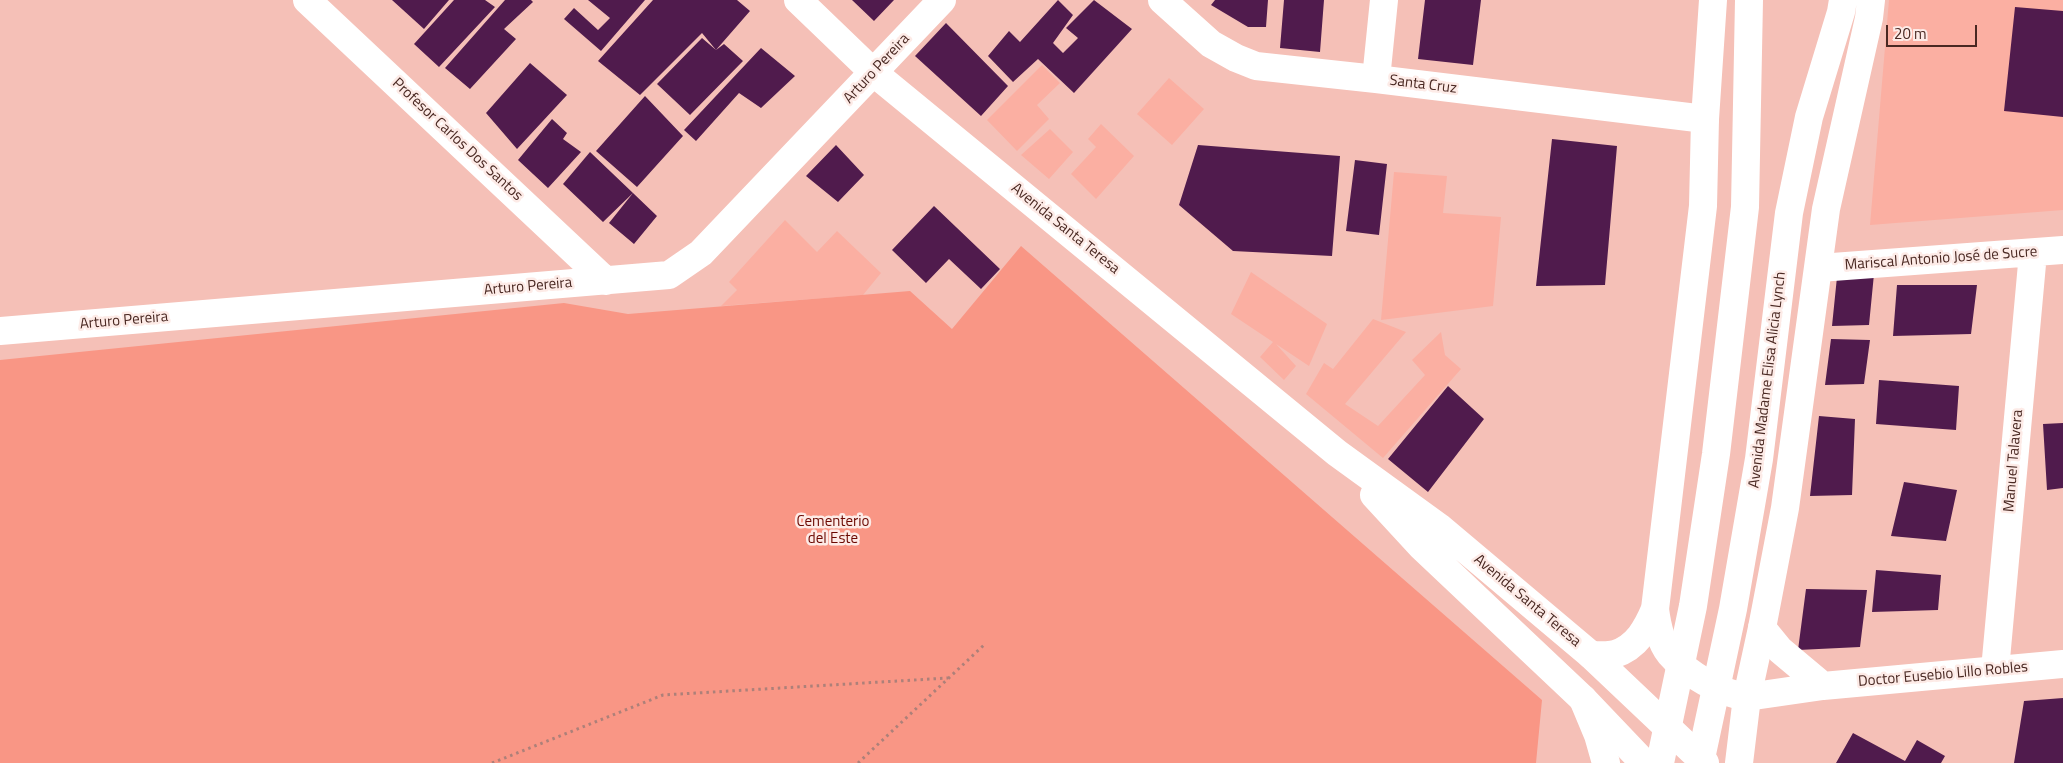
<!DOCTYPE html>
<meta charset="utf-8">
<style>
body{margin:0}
#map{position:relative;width:2063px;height:763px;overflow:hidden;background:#f5c0b7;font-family:"Titillium Web",sans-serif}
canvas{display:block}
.scale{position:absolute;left:1886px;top:25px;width:91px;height:22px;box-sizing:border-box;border:2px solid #492822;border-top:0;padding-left:6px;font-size:15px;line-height:18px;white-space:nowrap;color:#492822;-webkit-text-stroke:4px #fdebe7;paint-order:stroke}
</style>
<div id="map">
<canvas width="2063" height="763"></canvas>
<div class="scale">20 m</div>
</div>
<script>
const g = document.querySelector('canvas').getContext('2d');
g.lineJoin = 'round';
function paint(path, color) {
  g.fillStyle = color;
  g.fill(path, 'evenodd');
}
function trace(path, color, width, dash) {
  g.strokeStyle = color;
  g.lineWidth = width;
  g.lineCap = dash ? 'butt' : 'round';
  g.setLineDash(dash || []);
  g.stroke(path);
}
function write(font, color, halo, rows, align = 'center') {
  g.font = font + ' "Titillium Web",sans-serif';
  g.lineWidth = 5;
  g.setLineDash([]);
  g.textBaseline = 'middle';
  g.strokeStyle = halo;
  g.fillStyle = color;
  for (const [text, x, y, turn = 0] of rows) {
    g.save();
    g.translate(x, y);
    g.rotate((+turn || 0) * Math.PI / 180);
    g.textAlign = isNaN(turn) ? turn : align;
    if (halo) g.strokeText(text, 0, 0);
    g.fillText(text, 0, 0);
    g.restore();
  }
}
const built = new Path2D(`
 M1889 0H2063V210L1870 225Z
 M1042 65 1060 83 1037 105 1049 119 1017 151 987 120Z
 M1169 78 1204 109 1172 145 1137 114Z
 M1101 124 1134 156 1096 199 1071 174 1096 147 1088 139Z
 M1050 129 1073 152 1049 179 1021 155Z
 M1394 172 1447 176 1443 213 1501 217 1493 306 1381 320Z
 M785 220 817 252 837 231 881 273 863 295 721 306 737 290 729 282Z
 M1251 272 1327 324 1309 366 1276 344 1296 366 1284 380 1260 357 1273 342 1231 314Z
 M1373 319 1406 332 1345 404 1378 426 1425 375 1412 360 1441 332 1445 355 1461 369 1383 458 1306 394 1324 363 1333 369Z`);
const green = new Path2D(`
 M1021 246 1542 700 1536 763H0V360L564 303 628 314 910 291 952 329Z`);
const pier = new Path2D(`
 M1762 0H1823L1809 59 1799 80 1771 77 1763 57Z`);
const building = new Path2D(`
 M392 0H449L424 29Z
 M454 0H485L495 7 439 67 414 44Z
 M505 0H531L533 2 504 29 516 39 470 89 445 68Z
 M588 0H645L601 51 564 19 574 8 598 30 610 18Z
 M653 0H737L750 11 716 50 702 33 640 95 598 61Z
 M852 0H894L874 21Z
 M1058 0 1073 15 1053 43 1063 53 1078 38 1066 28 1094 0 1132 29 1074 93 1038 59 1013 82 988 56 1009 31 1020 42Z
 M1215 0H1268L1266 27H1248L1211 5Z
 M1284 0H1324L1320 52 1280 48Z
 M1425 0H1481L1473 65 1418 59Z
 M2015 7 2063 11V117L2004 111Z
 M946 23 1008 86 981 116 915 56Z
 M702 38 716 50 724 44 743 61 690 115 657 84Z
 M761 48 795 76 761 108 739 93 696 141 684 130Z
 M530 63 567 95 517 149 486 113Z
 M645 96 683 136 637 187 596 151Z
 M552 119 567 133 563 139 581 152 548 188 518 160Z
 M1552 139 1617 146 1605 285 1536 286Z
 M836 145 864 175 838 202 806 176Z
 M1198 145 1340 156 1332 256 1233 251 1179 205Z
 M590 152 633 193 603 222 563 184Z
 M1355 160 1387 164 1379 235 1346 231Z
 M633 193 657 216 634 244 609 223Z
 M934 206 1000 269 981 289 949 259 926 283 892 250Z
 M1874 274 1869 325 1832 326 1837 277Z
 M1897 285H1977L1971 334 1893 336Z
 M1831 339 1870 340 1864 384 1825 385Z
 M1879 380 1959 386 1956 430 1876 424Z
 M1448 386 1484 419 1428 492 1388 459Z
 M1819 416 1855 419 1852 495 1810 496Z
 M2063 423V488L2047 490 2043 424Z
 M1904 482 1957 490 1946 541 1891 536Z
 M1876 570 1941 575 1938 610 1872 612Z
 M1806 589 1867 590 1860 647 1798 650Z
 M2063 698V763H2014L2024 701Z
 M1853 733 1905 761 1917 740 1945 756 1941 763H1836Z`);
const path = new Path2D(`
 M492 763 663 695 948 678
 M858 763 984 645`);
const minor = new Path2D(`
 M307 0 606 281
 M1162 0 1211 44 1236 58 1256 66 1376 79 1705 119
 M1376 79 1384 0
 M1819 268 2063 250
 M0 331 669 275 701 253 942 0
 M1995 670 2033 253`);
const secondary = new Path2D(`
 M1655 609C1657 624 1660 642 1670 654 1688 675 1720 693 1747 697L1823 686 2063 664
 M1762 628 1780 650 1823 686`);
const primary = new Path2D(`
 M798 0 874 73 1337 453 1439 527 1591 655 1705 763
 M1374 495 1421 546 1583 699 1644 763`);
const trunk = new Path2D(`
 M1591 655C1599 655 1608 656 1615 654 1637 647 1647 628 1655 609L1703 206 1705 119 1713 0
 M1583 699 1598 735 1606 763
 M1660 763 1693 606 1716 454 1745 207 1749 0
 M1700 763 1733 609 1759 459 1789 213 1809 117 1841 12 1843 0
 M1739 763 1747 697 1762 628 1785 508 1826 209 1869 18 1871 0`);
const streetNames = [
 ["Arturo Pereira",877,69,-47],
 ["Santa Cruz",1423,85,7],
 ["Profesor Carlos Dos Santos",457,140,43],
 ["Avenida Santa Teresa",1065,229,39],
 ["Mariscal Antonio José de Sucre",1941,259,-4],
 ["Arturo Pereira",528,287,-5],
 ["Arturo Pereira",124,321,-5],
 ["Avenida Madame Elisa Alicia Lynch",1768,380,-83],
 ["Manuel Talavera",2014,461,-85],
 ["Avenida Santa Teresa",1527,601,40],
 ["Doctor Eusebio Lillo Robles",1943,675,-5]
];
const parkNames = [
 ["Cementerio",833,522],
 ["del Este",833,539]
];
paint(built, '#fbafa2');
paint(green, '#f99685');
paint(pier, '#f5c0b7');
paint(building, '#501b4d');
trace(path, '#ad8079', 3, [2.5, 4]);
trace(minor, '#fff', 28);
trace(secondary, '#fff', 28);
trace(primary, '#fff', 28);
trace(trunk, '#fff', 28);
write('15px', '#492822', '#fdebe7', streetNames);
write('15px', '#6b0801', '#fdebe7', parkNames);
</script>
